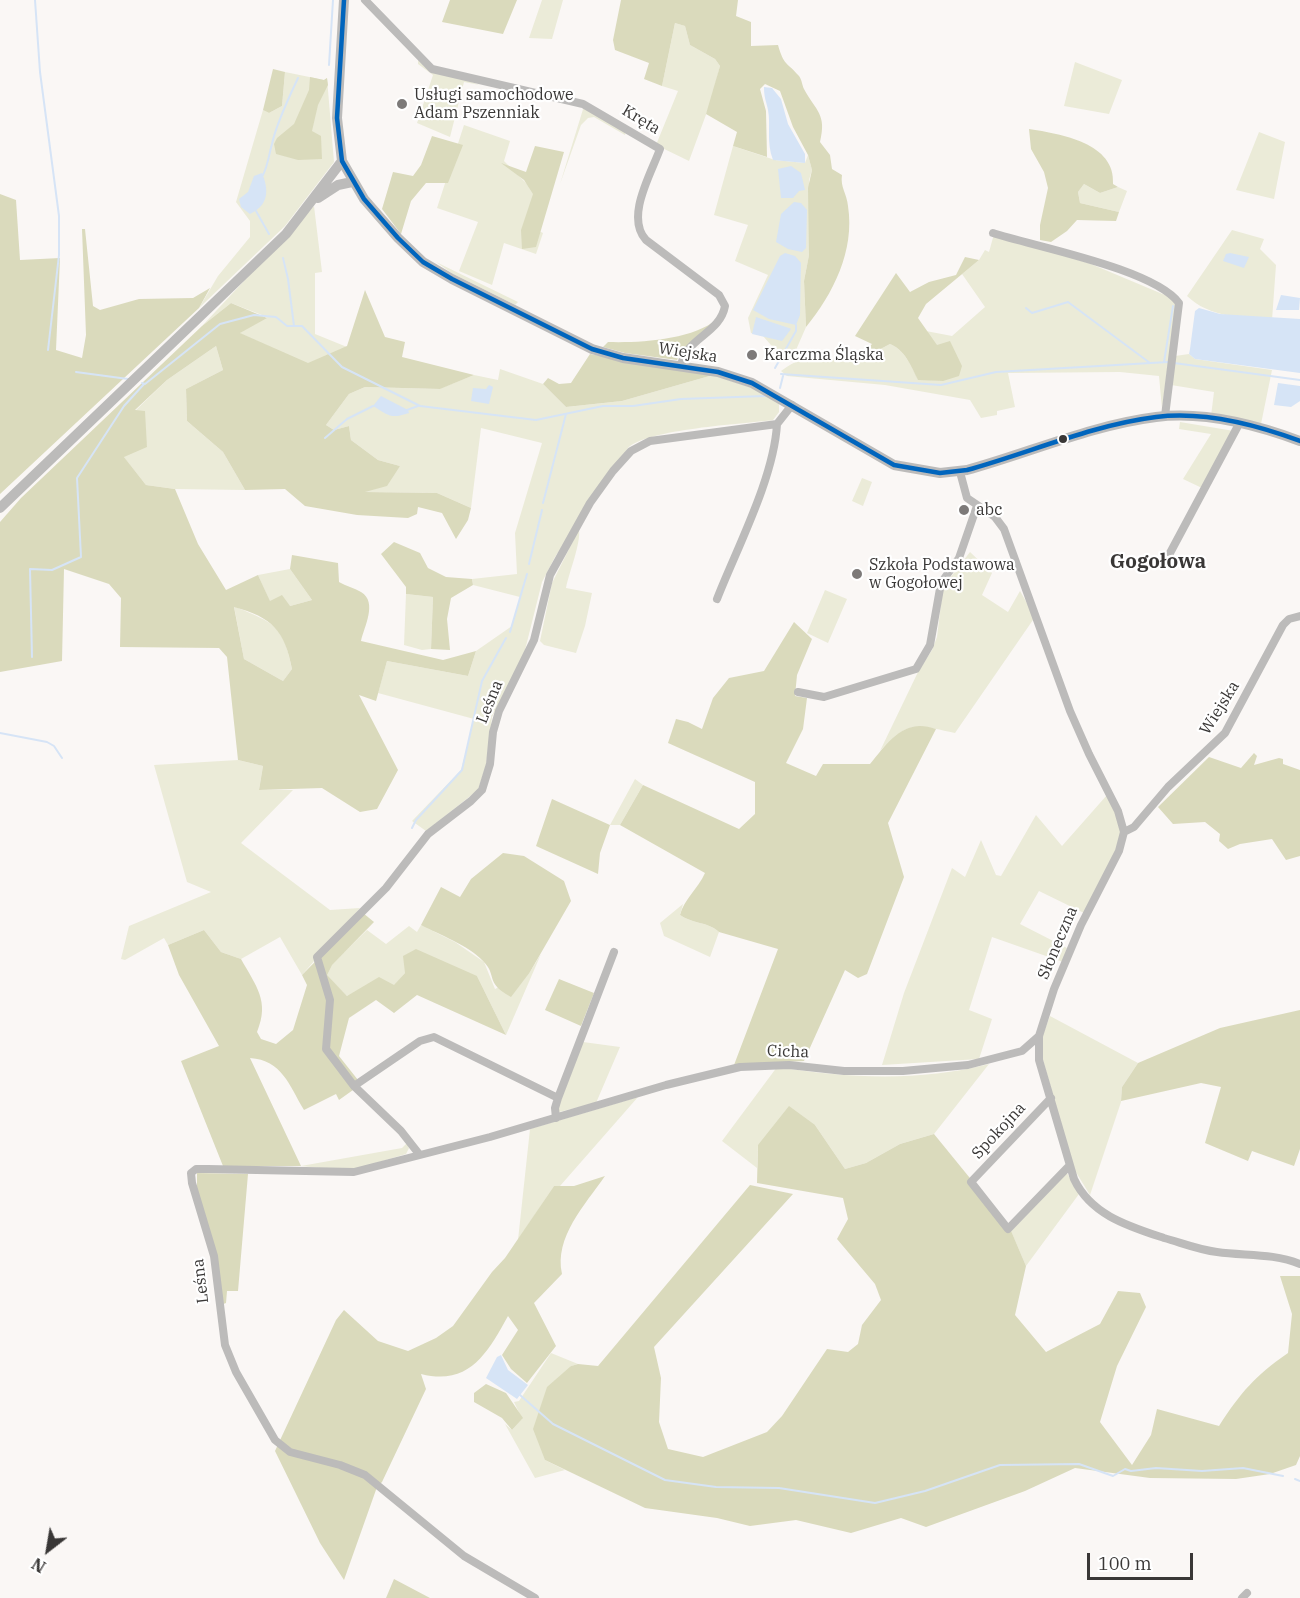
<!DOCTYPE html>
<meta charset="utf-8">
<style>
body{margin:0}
#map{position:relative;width:1300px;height:1598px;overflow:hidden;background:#faf7f5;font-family:"IBM Plex Serif",serif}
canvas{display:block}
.north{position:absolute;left:18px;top:1520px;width:60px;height:60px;-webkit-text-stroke:4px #fff;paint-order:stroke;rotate:211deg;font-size:16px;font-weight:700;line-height:24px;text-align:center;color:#393736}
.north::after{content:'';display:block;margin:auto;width:21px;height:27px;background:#393736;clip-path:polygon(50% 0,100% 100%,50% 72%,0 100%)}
.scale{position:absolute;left:1087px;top:1553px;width:106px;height:27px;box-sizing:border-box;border:3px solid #393736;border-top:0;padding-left:8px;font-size:18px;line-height:21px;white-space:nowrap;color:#393736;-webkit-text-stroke:4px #fff;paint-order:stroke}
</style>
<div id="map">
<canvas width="1300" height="1598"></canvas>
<div class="north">N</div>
<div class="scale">100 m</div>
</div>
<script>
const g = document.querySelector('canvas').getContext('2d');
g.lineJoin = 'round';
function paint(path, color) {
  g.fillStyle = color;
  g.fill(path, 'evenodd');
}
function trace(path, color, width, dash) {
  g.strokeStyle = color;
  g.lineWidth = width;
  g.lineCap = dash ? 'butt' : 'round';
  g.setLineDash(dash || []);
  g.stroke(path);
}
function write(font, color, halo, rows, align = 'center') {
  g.font = font + ' "IBM Plex Serif",serif';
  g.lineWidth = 4.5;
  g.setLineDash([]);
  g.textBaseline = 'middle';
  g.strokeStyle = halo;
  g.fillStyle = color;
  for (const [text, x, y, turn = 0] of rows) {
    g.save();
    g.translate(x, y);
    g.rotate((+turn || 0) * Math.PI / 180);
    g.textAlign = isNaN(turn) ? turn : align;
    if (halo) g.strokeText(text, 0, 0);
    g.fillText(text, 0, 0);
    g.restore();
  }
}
const green = new Path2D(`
 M542 0H563L552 39 529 38Z
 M675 23 685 26 690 45 715 59 720 66 711 101 689 161 656 145 678 91 662 86Z
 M418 60 424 66 480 85 464 82 450 137 417 123 433 75 418 64Z
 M1075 62 1122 80 1109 114 1064 106Z
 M285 72 324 80 327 78 334 162 285 226 199 308 218 276 250 237V221L236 202 263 110 269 113 282 106Z
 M584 106 626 131 625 135 594 117 588 118 581 125 560 184Z
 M464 125 510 141 504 161 536 193 527 225 543 233 536 254 504 243 492 285 459 271 478 222 437 208Z
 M1259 132 1285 142 1274 199 1236 190Z
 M733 146 775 160 805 163 808 155 812 170 809 180V255L804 281 806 327 796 350 785 361 763 336 751 333 748 318 768 275 735 261 748 225 714 215Z
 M1084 184 1100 193 1118 187 1127 191 1119 212 1080 203 1078 192Z
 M314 206 322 272 315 273V334L347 347 308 364 239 333 267 317 231 303 202 326Z
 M1232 230 1264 239 1260 249 1276 265 1272 320C1242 317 1210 318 1187 296Z
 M994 234 1091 264 1172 298 1176 304 1162 409 1159 376 1120 372 1008 373 1015 407 997 411V415L981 418 970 400 885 385 787 376 781 371C814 348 812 363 844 359 854 357 861 351 871 354L890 344C905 350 911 366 918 379L943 381 937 346 926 331 952 336 985 307 962 274 979 260 985 250 989 252Z
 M436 262 518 302 515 305 453 274Z
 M216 346 223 370 186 389 187 421 223 452 245 490 175 489 146 485 123 456 147 446 135 411 167 380Z
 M1189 354 1195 359 1272 370 1261 424 1211 416 1214 392 1171 385 1175 356Z
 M500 369 543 384 566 407 622 401 713 375 761 391 779 403V412L773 420C743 424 647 429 628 448L555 557 542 582 523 658 492 717 486 765 478 790 426 831 412 821 461 770 474 719 378 693 387 661 468 676 476 651 512 626 520 597 473 585 472 579 517 574 515 533 542 443 481 428 471 508 437 493 362 492 400 466 378 460 351 440 349 426 334 430 326 425 349 394 365 387 439 389 474 375 498 380Z
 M1180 422 1234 431 1202 488 1183 479 1211 434 1179 429Z
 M862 478 872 482 863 506 852 501Z
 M579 529C581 544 569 572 566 588L592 593 585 626 576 653 544 645 540 641 552 583Z
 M970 552 992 573 982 595 1008 612 1020 591 1035 617 955 733C918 725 908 719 880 751L918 672 932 650 937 637 943 587Z
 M290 569 312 600 290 606 270 602 258 575Z
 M825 590 847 599 828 643 807 633Z
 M406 594 433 597 431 649 422 650 404 645Z
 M234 606C274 624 283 623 292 669L283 681 244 659Z
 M238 760 263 766 259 790H293L241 843 330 910 360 908 302 975 280 937 241 959 221 952 204 930 168 945 164 938 125 960 121 959 129 926 211 892 187 882 154 765Z
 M635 779 643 785 620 825H610Z
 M1107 795C1113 807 1122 822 1121 835 1120 856 1095 893 1084 913L1039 891 1020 924 1067 948 1063 962 992 937 969 1010 992 1019 979 1059 882 1065 904 993 952 868 965 877 981 840 996 875 1001 876 1036 815 1062 846Z
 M683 904 680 915C693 924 709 922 719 932L710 957 664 936 660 923Z
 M421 925 455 942 484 962 495 989 530 972 541 954 506 1035 477 976 405 973 394 986 347 996 326 975 331 965 367 930 386 944 409 926 417 932Z
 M1050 1016 1138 1063 1122 1087 1121 1102 1090 1195 1074 1169 1041 1053 1042 1037Z
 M583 1042 620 1047 596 1103 559 1112 558 1108Z
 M989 1064 934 1134 900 1144 866 1163 845 1169 815 1125 758 1145 757 1168 722 1141 777 1067C847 1078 919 1082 989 1064Z
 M638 1097 560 1186H554L518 1240 530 1129Z
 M407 1143 409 1148 406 1154 359 1168 340 1170 301 1166 402 1148Z
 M1067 1173 1079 1194 1026 1266 1011 1231Z
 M551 1353 578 1364 571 1366 545 1460 565 1470 535 1478 505 1424 512 1430 522 1419 514 1402 519 1401Z`);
const forest = new Path2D(`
 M450 0H517L503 34 442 22Z
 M621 0H738L736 16 751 22V46L778 45C784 66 786 61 799 76 802 80 802 85 804 89 816 111 827 114 820 142L830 155 832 169 842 175C840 187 847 194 848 206 855 251 833 294 806 327L804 281 809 255 808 188 812 170 808 155 793 127 780 91 765 84 760 89 766 111 767 157 733 146 737 132 706 114 720 66 715 59 690 45 685 26 675 23 662 86 644 79 649 63 615 50 613 40Z
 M273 69 285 72 282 106 269 113 263 110Z
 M310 77 324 80 327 78 328 85 318 105 312 131 321 136 322 159 298 160 276 154 274 144 277 138 294 124 309 90Z
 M1029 129C1061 134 1116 143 1113 184L1118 187 1100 193 1084 184 1078 192 1080 203 1119 212 1116 221 1077 220 1067 231 1051 242 1040 240V225L1048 188 1044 172 1031 149Z
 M432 136 463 145 448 183H426L411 201 401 234 382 209 393 172 413 176 421 165Z
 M535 146 564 152 536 247 522 249 521 230 533 194 524 180 501 163 526 172Z
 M0 194 16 200 20 260 60 258 56 350 82 358 86 335 82 229H85L93 306 100 310 139 299 193 298 210 288 199 308 0 494Z
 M965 257 979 260 926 304 918 318 937 345 950 341 962 366 959 376 943 381 918 380C911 366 905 350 890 344L871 354 865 352 872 344 855 336 896 273 910 292 929 282 956 275Z
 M365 290 385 337 405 342 402 357 474 375 440 389 365 387 349 394 326 425 334 430 349 426 351 440 378 460 400 466 387 486 365 492 437 493 471 508 468 520 456 539 442 513 418 507 417 514 408 518 357 515 305 506 285 489 245 490 223 452 187 421 186 389 223 370 216 346 167 380 135 410 145 411 147 447 124 457 146 485 175 489 198 544 226 590 258 575 270 601 282 595 290 606 312 600 290 569 292 555 338 563 339 582C346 586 354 588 361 592 378 602 364 627 361 641L443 660 476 651 468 676 387 661 376 701 359 695 398 770 377 809 360 812 322 788 259 790 263 766 238 760 227 657 219 648 120 647 121 598 109 584 64 569 62 661 0 672V522L21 498 202 326 231 303 267 318 240 333 308 363 347 346ZM234 607C272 617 285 631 292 669L283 681 244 659Z
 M717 319 684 349 677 360 625 353 603 347 608 342C639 343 693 340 717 319Z
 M590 354 713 375 622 401 566 407 543 384 548 378 559 384 571 383Z
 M394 542 420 553 428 568 446 577 472 579 473 585 451 598 447 619 450 650 431 649 433 597 406 594V587L381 554Z
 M794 622 812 639 797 675 795 696 807 698 803 729 786 763 816 776 823 764H870C888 742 904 717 936 729L888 823 904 877 867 974 858 978 845 970 804 1061 734 1065 778 949 719 932C709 922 693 924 680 915 684 899 698 889 705 873L620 825 643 785 739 829 755 814V782L668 743 676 719 688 722 702 729 713 698 729 678 764 671Z
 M1254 753 1257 756 1254 765 1279 758 1283 759V764L1300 770V856L1286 860 1272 839 1240 844 1228 849 1219 841 1220 834 1205 822 1173 824 1158 807 1209 757 1241 768Z
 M552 799 610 825 600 853 598 874 536 846Z
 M503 853 524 856 564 881 571 901 530 972 511 997C484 982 498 976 483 961 468 945 440 935 421 925L441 887 460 897 471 879Z
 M363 913 374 922 332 965 327 975 347 996 379 977 394 985 405 973 403 956 416 949 477 976 506 1035 417 995 394 1013 376 1000 349 1018 339 1056 358 1080 353 1090 339 1100 336 1094 304 1110C289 1085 282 1060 250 1058L301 1166H223L181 1061 219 1046 179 975 168 945 204 930 221 952 241 959C256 986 270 1001 257 1032L261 1039 276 1044 293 1030 307 985 302 975Z
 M559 979 594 993 581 1026 545 1010Z
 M1300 1010V1149L1294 1166 1252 1151 1248 1161 1205 1143 1221 1087 1201 1083 1121 1101 1122 1087 1138 1063 1220 1028Z
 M789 1106 815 1125 845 1169 866 1163 900 1144 934 1134 1009 1226 1026 1266 1015 1315 1046 1352 1100 1324 1118 1291 1140 1293 1146 1307 1117 1366 1100 1422 1132 1465 1151 1435 1157 1409 1219 1426C1241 1392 1255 1376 1288 1353L1292 1314 1280 1276H1300V1456L1296 1465 1270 1474 1236 1479 1150 1478 1075 1468 1025 1491 926 1527 901 1518 851 1533 796 1520 750 1526 717 1518 645 1508 545 1460 533 1429 547 1387 571 1366 578 1364 598 1366 750 1185 793 1194 654 1347 661 1378 659 1422 668 1449 703 1457 767 1432 782 1416 827 1349 848 1352 858 1344 862 1325 881 1300 875 1284 837 1239 848 1219 843 1198 757 1183 758 1145Z
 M197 1173 248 1174 238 1291H227L226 1303 221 1305 197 1192Z
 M605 1176C585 1205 554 1237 562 1274L534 1303 556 1346 527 1383 511 1369 502 1355 518 1330 508 1316C487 1354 469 1386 421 1374L426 1389 382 1482 377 1487 344 1580 320 1543 275 1451 336 1320 344 1310 378 1341 408 1351 436 1338 453 1326 492 1272 505 1258 554 1186H574Z
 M486 1384 506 1393 523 1418 512 1430 502 1418 474 1402V1393Z
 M394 1579 430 1598H386Z`);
const water = new Path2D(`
 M764 87 772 88 781 99 788 124 805 154V163L773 160C766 142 771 125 768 110 766 100 764 98 764 87Z
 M791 166 801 173 805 190 799 191 793 198H781L778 169Z
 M262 173C269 190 269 205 250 214L241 207 239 199 248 192 254 176Z
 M794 202 801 203 807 210 806 248 802 252 788 249 776 242 781 214Z
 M785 253 795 256 801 263 800 315 796 325 769 319 753 310 780 256Z
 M1230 253 1249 257 1244 268 1223 261 1226 254Z
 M1281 295 1300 298 1299 310H1276Z
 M1199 308 1220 314 1300 319V373L1195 359 1189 354 1190 349 1195 311Z
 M756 317 789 328 791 329 782 341 752 334Z
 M1278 383 1300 386V401L1291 407 1274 405Z
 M489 385 493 387 489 404 471 401 473 388 486 389Z
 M381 396 408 410 409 413C391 419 389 416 373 406Z
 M501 1355 508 1370 528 1385 517 1399 486 1378 497 1357Z`);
const stream = new Path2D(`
 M35 0 40 72 59 216V255L48 350
 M329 65 333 0
 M263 175C268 165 269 154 272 144 276 124 290 95 298 78
 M256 211 269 234
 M283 258 288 279 294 326
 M1026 308 1032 313 1068 302 1150 363
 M1164 362 1173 306
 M1174 363 1300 380
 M775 368 796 331V325
 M76 372 128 379
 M781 374 941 385 996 372 1168 362
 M142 383 145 384 220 324 254 315 276 317 287 326H302L342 367 420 406 536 420 603 406H633L681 399 765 396
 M780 388 783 376
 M407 410 418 406
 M325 438 347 419 373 406
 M543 503 566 414
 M529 564 542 510
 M510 632 527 574
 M32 657 30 569 52 570 81 557 77 478 124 406 144 384
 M0 733 47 742 54 746 62 758
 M412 828 416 820 462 770 482 681 506 638
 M520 1395 553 1424 665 1480 716 1487 779 1488 875 1503 925 1491 1000 1465 1079 1464 1113 1476 1125 1469 1131 1471 1156 1468 1202 1471 1243 1468 1283 1476
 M1295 1479 1300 1481`);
const minor = new Path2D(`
 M365 0 432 69 583 104 660 149C651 174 625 217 646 240L719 295 725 306C720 334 685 338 681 366
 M993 233C1036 247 1154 269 1179 303L1165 416
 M960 472 967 498 995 517 1004 529 1070 711 1089 754 1118 811 1124 832 1119 851 1081 925 1054 989 1039 1036V1060L1074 1179C1091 1215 1128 1226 1164 1238 1182 1243 1199 1250 1217 1252 1245 1256 1273 1253 1300 1264
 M1170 553 1239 424
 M717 599C737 548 774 478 777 424
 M798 692 824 697 916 669 930 645 941 583 959 558 977 506
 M1124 832 1134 827 1168 787 1225 733 1283 625 1289 619 1300 616
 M354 1086 420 1041 434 1037 558 1098
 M1051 1098 971 1182 1008 1229 1069 1166
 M556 1118 555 1108 558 1098 614 952
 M419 1154 401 1131 354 1086 326 1049 330 1000 317 957 386 888 428 834 471 801 482 790 490 764 493 732 499 711 534 640 550 575 590 503 613 471 631 451 650 441 777 424 792 405
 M535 1598 464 1556 365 1475 340 1465 290 1452 275 1440 236 1372 225 1345 214 1256 192 1183 191 1173 196 1169H208L354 1172 490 1137 666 1085 740 1067 789 1065 844 1071H903L968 1065 1022 1051 1039 1036
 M1242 1598 1247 1593`);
const tertiary = new Path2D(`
 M344 0 337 118 342 161 364 199 398 238 423 262 452 279 592 349 623 358 718 372 752 383 894 465 940 473 967 470C1029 453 1092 425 1156 417 1203 411 1257 425 1300 441
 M318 198 338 185 352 182
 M0 508 286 234 342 161`);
const bus1 = new Path2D(`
 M344 0 337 118 342 161 364 199 398 238 423 262 452 279 592 349 623 358 718 372 752 383 894 465 940 473 967 470C1029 453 1092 425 1156 417 1203 411 1257 425 1300 441`);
const markers = [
 [402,104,6,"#7d7a79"],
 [752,355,6,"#7d7a79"],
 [1063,439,5,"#393736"],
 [964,510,6,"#7d7a79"],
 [857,574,6,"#7d7a79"]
];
const poiNames = [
 ["Usługi samochodowe",414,95],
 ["Adam Pszenniak",414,113],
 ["Karczma Śląska",764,355],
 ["abc",976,510],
 ["Szkoła Podstawowa",869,565],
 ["w Gogołowej",869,583]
];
const streetNames = [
 ["Kręta",641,120,31],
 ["Wiejska",688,353,9],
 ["Leśna",490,702,-68],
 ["Wiejska",1220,708,-58],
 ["Słoneczna",1058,943,-67],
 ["Cicha",788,1052,2],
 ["Spokojna",999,1131,-47],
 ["Leśna",201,1281,-97]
];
const quarterNames = [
 ["Gogołowa",1158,562]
];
paint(green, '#ebebd8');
paint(forest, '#dadabc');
paint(water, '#d6e4f6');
trace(stream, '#d6e4f6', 2);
trace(minor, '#bcbbba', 8);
trace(tertiary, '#bcbbba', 10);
trace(bus1, '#0065bd', 4.5);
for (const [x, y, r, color] of markers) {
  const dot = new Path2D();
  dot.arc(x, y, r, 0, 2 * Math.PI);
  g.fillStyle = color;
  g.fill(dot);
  trace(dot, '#fff', 2);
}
write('16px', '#393736', '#fff', poiNames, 'left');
write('16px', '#393736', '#fff', streetNames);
write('bold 20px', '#393736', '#fff', quarterNames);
</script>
